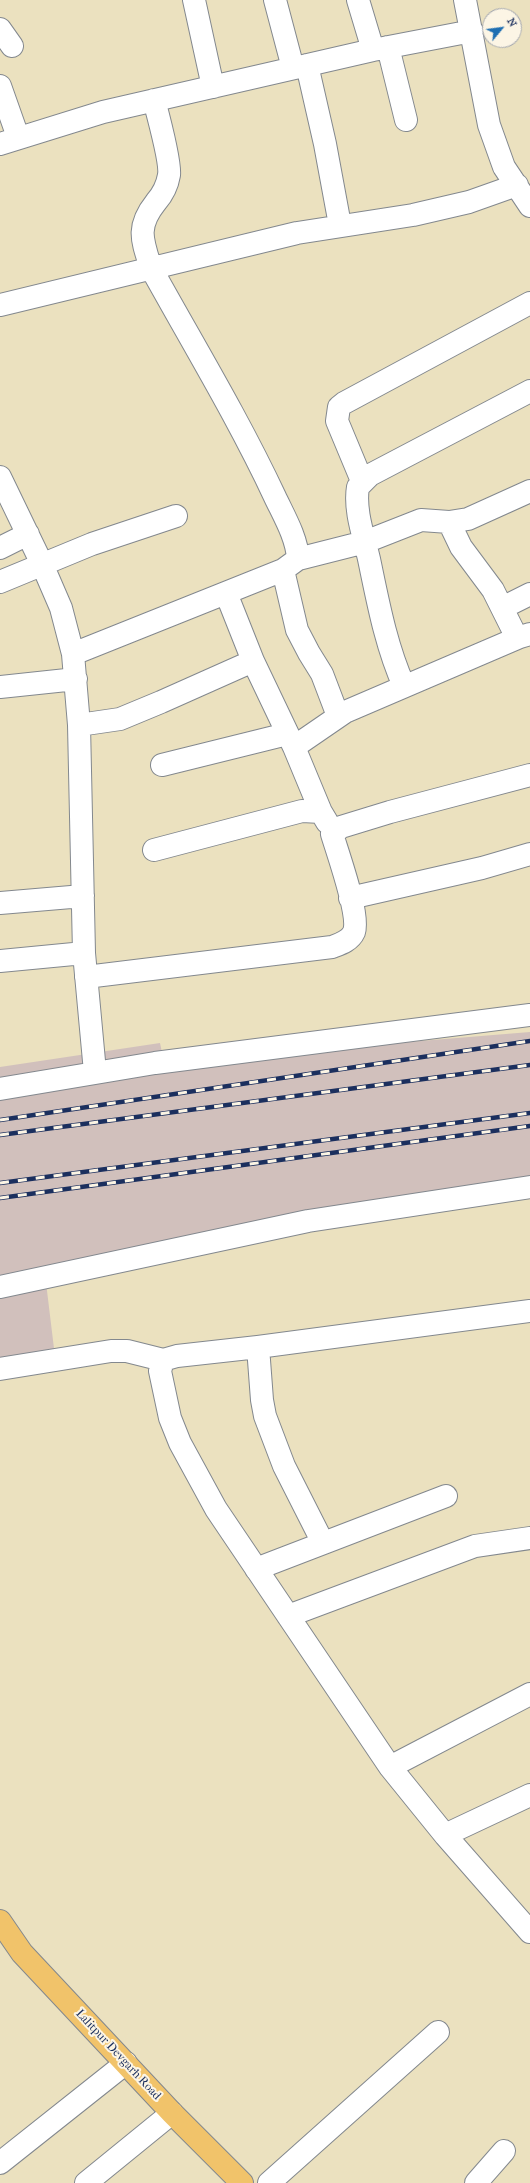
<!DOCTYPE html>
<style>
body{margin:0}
#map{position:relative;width:530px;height:2183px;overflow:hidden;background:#ebe1bf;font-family:"IM FELL French Canon",serif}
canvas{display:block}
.north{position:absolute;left:482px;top:8px;width:40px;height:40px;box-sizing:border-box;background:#fcf5e5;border:1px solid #a2a6af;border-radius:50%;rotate:61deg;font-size:11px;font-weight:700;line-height:16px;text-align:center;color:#1b2f5e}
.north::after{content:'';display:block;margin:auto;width:14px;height:18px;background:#1f6fb2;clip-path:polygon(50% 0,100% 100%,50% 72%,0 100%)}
</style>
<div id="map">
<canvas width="530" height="2183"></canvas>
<div class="north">N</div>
</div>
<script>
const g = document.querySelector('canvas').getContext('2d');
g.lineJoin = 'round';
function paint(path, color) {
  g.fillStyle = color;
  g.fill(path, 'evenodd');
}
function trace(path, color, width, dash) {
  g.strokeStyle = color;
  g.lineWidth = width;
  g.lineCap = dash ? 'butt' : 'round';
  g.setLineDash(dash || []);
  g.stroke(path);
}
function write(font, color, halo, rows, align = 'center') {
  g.font = font + ' "IM FELL French Canon",serif';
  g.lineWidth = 4;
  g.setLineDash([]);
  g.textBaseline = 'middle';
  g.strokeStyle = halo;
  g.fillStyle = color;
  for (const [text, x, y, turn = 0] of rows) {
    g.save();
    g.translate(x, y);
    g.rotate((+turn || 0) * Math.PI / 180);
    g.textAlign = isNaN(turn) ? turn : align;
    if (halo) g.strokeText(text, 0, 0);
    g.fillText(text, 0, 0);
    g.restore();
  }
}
const industrial = new Path2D(`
 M530 1032V1198L44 1266 56 1365 0 1374V1067L160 1043 164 1062Z`);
const minor = new Path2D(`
 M194 0 213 87
 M275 0 293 68
 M358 0 373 50
 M465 0 489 125 504 167 530 206
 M0 29 12 46
 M388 47 406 120
 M307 65 325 144 340 225
 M0 86 18 137
 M0 144 103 112 373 50 472 31
 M0 305 297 233 413 215 469 202 517 185
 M0 477 42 564 61 608 73 654 79 725 84 953 95 1072
 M362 481 337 421 339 407 344 403 530 303
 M449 522 461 547 493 590 515 634 520 637 530 634
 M0 548 28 534
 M298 559 365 542 421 520 449 522 468 519 530 491
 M283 570 297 630 309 653 322 674 338 716
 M0 582 92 544 176 516
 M226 593 253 661 294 747 321 812
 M502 608 530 594
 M73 654 283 570 298 559C297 538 284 516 275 497 238 418 193 344 151 268 142 240 136 227 156 202 163 194 167 187 169 175 171 163 158 115 154 100
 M404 686C386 646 378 602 369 559 364 537 354 510 358 487L370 475 530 391
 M0 687 76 679
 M79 725 120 719 161 702 253 661
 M294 747 345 712 520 637
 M162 765 287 734
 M154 850 302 811 321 812 327 822
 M350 898 482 868 530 854
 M0 903 83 896
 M0 961 84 953
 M86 977 332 947C340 944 350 941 354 932 360 915 338 854 332 834L341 827 390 812 530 775
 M0 1089 155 1063 530 1015
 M0 1287 308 1221 530 1187
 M530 1311 258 1347 177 1356 163 1360 160 1371 170 1418 180 1443 216 1509 390 1767 445 1835 530 1932
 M258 1347 262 1400 265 1416 284 1466 323 1543
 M0 1369 111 1351H127L163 1360
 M256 1569 446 1496
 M288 1616 475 1546 530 1538
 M390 1767 530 1694
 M445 1835 530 1795
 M0 2163 126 2063
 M86 2183 172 2113
 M269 2183 438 2032
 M476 2183 504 2151`);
const major = new Path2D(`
 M0 1921 22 1953 172 2113 242 2183`);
const rail = new Path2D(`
 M0 1120 530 1041
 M0 1135 530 1065
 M0 1183 530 1113
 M0 1198 530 1126`);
const streetNames = [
 ["Lalitpur Devgarh Road",118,2055,47]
];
paint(industrial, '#d1c0bc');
trace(minor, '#83888e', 24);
trace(major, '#83888e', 24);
trace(minor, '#fff', 22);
trace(major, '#f1c36a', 22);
trace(rail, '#1b2f5e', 4.5);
trace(rail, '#fcf5e5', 3, [9]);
write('12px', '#1b2f5e', '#fcf5e5', streetNames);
</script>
